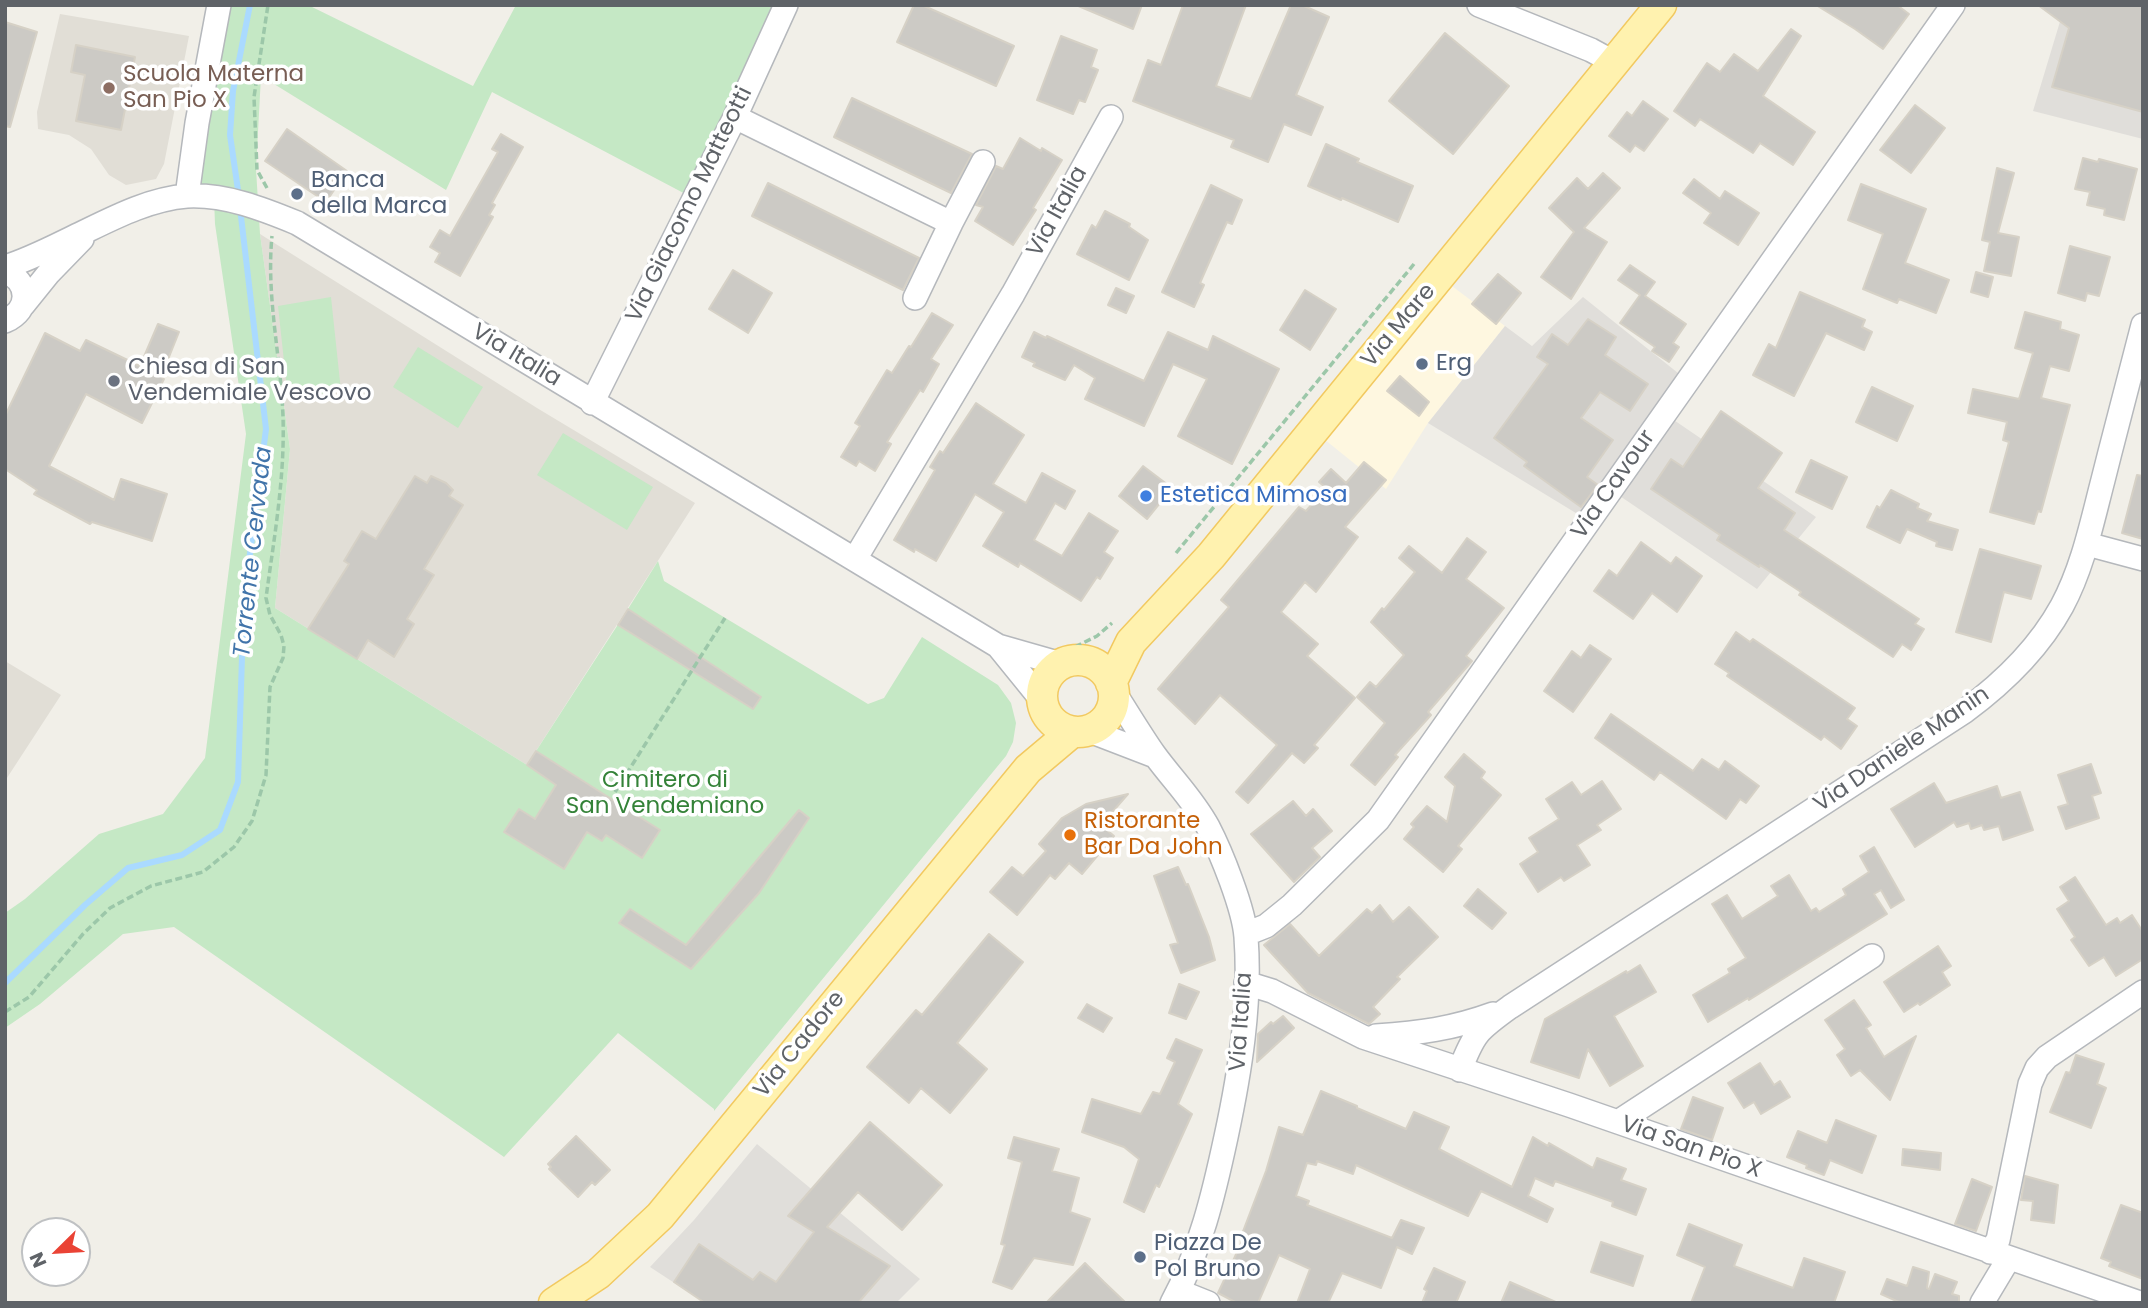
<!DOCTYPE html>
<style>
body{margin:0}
#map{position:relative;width:2148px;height:1308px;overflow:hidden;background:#f1efe8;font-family:Poppins,sans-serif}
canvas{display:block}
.frame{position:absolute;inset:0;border:7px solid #5f6368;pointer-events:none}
.north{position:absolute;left:21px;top:1217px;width:70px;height:70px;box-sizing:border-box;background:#fff;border:2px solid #bfc1c3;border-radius:50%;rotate:246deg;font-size:19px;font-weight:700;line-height:28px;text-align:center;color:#5f6368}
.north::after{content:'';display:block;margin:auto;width:24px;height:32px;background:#ea4335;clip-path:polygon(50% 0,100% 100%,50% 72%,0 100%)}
</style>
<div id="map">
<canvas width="2148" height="1308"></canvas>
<div class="frame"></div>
<div class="north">N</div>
</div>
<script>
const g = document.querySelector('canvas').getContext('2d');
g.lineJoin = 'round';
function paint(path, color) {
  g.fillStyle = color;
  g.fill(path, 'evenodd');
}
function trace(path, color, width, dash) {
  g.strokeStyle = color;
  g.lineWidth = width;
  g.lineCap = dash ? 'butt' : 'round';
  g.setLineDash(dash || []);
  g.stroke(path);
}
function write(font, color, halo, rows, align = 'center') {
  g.font = font + ' Poppins,sans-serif';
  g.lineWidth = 7;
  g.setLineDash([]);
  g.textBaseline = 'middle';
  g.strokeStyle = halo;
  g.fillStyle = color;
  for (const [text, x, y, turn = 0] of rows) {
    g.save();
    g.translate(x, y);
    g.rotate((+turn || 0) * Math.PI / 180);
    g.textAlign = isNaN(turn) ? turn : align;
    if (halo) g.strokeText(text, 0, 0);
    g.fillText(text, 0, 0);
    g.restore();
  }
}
const commercial = new Path2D(`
 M1440 277 1505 326 1428 423 1386 489 1314 431Z`);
const industrial = new Path2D(`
 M2065 5H2143V139L2033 111Z
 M1583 297 1688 381 1665 414 1816 517 1757 589 1611 490 1589 521 1428 423 1505 326 1532 346Z
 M757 1144 920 1279 896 1303H705L650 1267 694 1220Z`);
const education = new Path2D(`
 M60 14 189 36 164 164 156 179 126 185 109 175 91 149 69 135 38 129 37 112Z
 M260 234 537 408 695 503 527 765 275 608 290 449Z
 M5 661 61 695 5 781Z`);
const green = new Path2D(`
 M217 5H308L473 86 516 5H786L693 198 492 92 446 190 261 76 256 169 260 234 290 449 275 608 527 765 628 609 658 561 664 581 868 704 884 698 922 637 998 685 1011 703 1016 723 1013 742 1006 756 714 1111V1109L618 1033 504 1157 174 927 123 934 40 1004 5 1028V913L25 899 99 834 163 814 205 758 246 434 215 224 214 198 187 196Z
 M331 297 341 391 288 398 278 306Z
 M418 347 483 387 458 428 393 387Z
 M563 433 653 487 627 530 537 475Z`);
const stream = new Path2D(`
 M239 197 230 135 233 91 250 5
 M5 983 85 905 128 868 182 855 220 830 238 782 242 657 247 577 266 429 240 208`);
const building = new Path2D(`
 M914 5H922L1014 46 996 86 897 42Z
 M1076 5H1142L1133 29Z
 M1183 5H1246L1216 86 1251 99 1291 5H1302L1329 17 1296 95 1323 107 1311 135 1284 124 1268 162 1231 147 1234 140 1133 101 1148 60 1161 65Z
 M1816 5H1897L1909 14 1883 49 1855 29Z
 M2038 5H2143V112L2052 87 2069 28Z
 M5 22 37 32 10 127 5 126Z
 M1791 29 1801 36 1763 96 1815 132 1793 165 1760 143 1753 153 1700 119 1695 126 1674 111 1707 63 1720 72 1734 54 1758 71Z
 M1445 33 1509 86 1453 154 1389 101Z
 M1061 36 1097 50 1091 67 1098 70 1085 102 1079 100 1073 114 1037 100Z
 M76 45 135 57 121 130 76 121 85 75 71 72Z
 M852 98 972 154 951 193 834 137Z
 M1643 101 1668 119 1644 151 1635 145 1630 152 1609 136 1627 112 1632 116Z
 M1915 105 1945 128 1911 173 1880 150Z
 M287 129 347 171 326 202 265 161Z
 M501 134 523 147 492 203 495 205 489 215 493 217 460 276 435 262 440 253 430 247 440 230 450 236 498 152 492 149Z
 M1020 138 1041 151 1042 148 1062 160 1033 208 1036 210 1013 245 975 221 983 207 976 205 996 166 1003 169Z
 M1326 144 1359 159 1357 162 1413 186 1398 222 1342 198 1341 200 1308 186Z
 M2083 158 2098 162 2099 159 2137 169 2124 220 2104 215 2105 209 2087 205 2090 192 2075 189Z
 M1997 168 2014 173 1998 233 2019 237 2011 276 1984 271 1990 242 1982 240Z
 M1603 173 1620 188 1584 228 1607 242 1571 299 1541 277 1574 232 1549 208 1577 178 1588 189Z
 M1694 179 1720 199 1725 191 1759 213 1738 245 1704 223 1711 213 1683 193Z
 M768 183 919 258 903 290 752 216Z
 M1861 184 1926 209 1905 263 1949 280 1936 313 1899 299 1897 303 1863 289 1883 234 1848 220Z
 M1211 185 1242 200 1232 224 1227 222 1218 242 1200 283 1204 285 1194 307 1162 292Z
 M1105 211 1130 224 1129 227 1148 240 1129 280 1077 254 1092 225 1096 228Z
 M2070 246 2110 257 2099 296 2087 293 2085 301 2058 293Z
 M1630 265 1655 282 1645 296 1686 324 1673 343 1679 347 1669 362 1652 351 1655 347 1620 323 1640 295 1618 280Z
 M733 270 772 293 748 333 709 309Z
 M1976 272 1993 277 1988 297 1971 292Z
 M1498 274 1521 293 1496 324 1472 304Z
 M1116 288 1134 296 1126 313 1108 305Z
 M1305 290 1336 309 1310 350 1280 330Z
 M1800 292 1865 320 1862 327 1872 332 1864 350 1826 333 1794 396 1753 375 1769 344 1776 348Z
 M2025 312 2061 322 2060 329 2079 335 2069 371 2050 366 2041 398 2070 405 2041 512 2038 511 2034 524 1990 512 2009 442 2003 440 2007 422 1968 413 1973 389 2019 399 2033 353 2015 348Z
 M932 313 953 325 931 359 939 364 923 392 920 390 887 442 891 444 875 471 859 461 856 466 841 457 860 426 855 423 887 370 892 373 909 346 911 347Z
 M1588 319 1616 337 1605 355 1648 384 1630 411 1600 392 1581 418 1613 440 1587 477 1598 485 1581 507 1524 466 1527 462 1494 438 1548 364 1537 357 1552 334 1568 345Z
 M158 324 179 332 161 377 164 379 142 423 86 394 49 466 114 500 121 479 167 494 152 541 92 522 90 524 34 494 37 490 5 469V416L45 333 80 351 86 340 140 366Z
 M1034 332 1046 338 1047 336 1144 381 1168 332 1208 350 1213 336 1279 369 1232 464 1178 436 1207 379 1173 364 1144 426 1085 399 1095 378 1074 365 1065 380 1033 366 1035 363 1022 357Z
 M1400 376 1429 402 1419 416 1387 391Z
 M1872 387 1913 406 1897 441 1856 422Z
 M976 403 1024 435 993 484 1026 503 1042 473 1075 491 1065 509 1055 503 1034 540 1062 556 1089 513 1118 531 1104 552 1113 558 1100 579 1097 577 1081 601 1020 563 1018 567 983 546 1004 512 975 494 936 561 915 549 914 552 894 540 935 470 930 467 940 451 943 453Z
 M1721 411 1782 453 1758 488 1795 513 1784 530 1919 619 1915 624 1924 629 1911 650 1902 644 1893 657 1799 595 1801 592 1760 565 1759 567 1717 540 1720 535 1651 489 1671 459 1683 467Z
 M1811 460 1847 477 1832 509 1796 492Z
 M1364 462 1386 480 1345 527 1358 537 1316 592 1305 582 1281 612 1318 644 1307 656 1355 698 1314 745 1318 748 1304 763 1292 753 1248 803 1236 792 1277 745 1220 695 1195 724 1158 689 1229 607 1221 600 1299 507 1306 511 1326 488 1319 482 1331 469 1346 483Z
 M1143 466 1172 488 1147 519 1119 496Z
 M2137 475 2143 476V539L2122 533Z
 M415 476 427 483 431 476 446 483 453 490 449 496 463 505 424 569 434 575 407 619 414 624 394 657 368 640 357 659 308 629 349 564 344 561 362 531 376 539Z
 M1891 490 1919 504 1917 508 1931 514 1927 521 1958 530 1952 550 1936 546 1937 542 1907 529 1900 543 1867 527 1877 506 1880 508Z
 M1467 538 1486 552 1466 579 1504 608 1466 656 1472 661 1428 712 1431 715 1395 755 1398 757 1375 785 1351 765 1385 723 1357 697 1370 682 1376 687 1404 655 1371 622 1382 608 1384 610 1415 572 1399 558 1409 546 1442 573Z
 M1641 542 1671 564 1676 557 1702 576 1677 612 1652 593 1633 619 1594 591 1609 570 1617 576Z
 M1980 549 2041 566 2031 599 2004 592 1991 642 1956 632Z
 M628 609 761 697 753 709 618 625Z
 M1736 632 1750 642 1753 639 1855 708 1847 719 1857 726 1841 749 1824 736 1821 740 1727 676 1729 673 1715 664Z
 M1590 645 1611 659 1573 712 1544 691 1572 651 1581 658Z
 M1611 714 1693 771 1702 759 1719 770 1725 761 1759 786 1746 803 1740 799 1726 819 1660 772 1654 780 1595 738Z
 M536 751 660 830 642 858 606 835 602 841 587 832 564 869 504 832 519 809 535 819 556 785 527 765Z
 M1464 754 1485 772 1481 778 1501 795 1458 846 1462 849 1443 872 1404 839 1414 827 1411 824 1427 806 1447 822 1455 786 1445 777Z
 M2091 764 2101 793 2092 796 2099 818 2066 829 2058 807 2068 804 2058 775Z
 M1602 781 1621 809 1597 825 1601 830 1577 845 1590 865 1564 881 1561 877 1538 892 1520 864 1538 852 1529 838 1559 819 1546 799 1572 782 1581 795Z
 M1934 783 1946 803 1997 786 2001 798 2020 792 2033 830 2003 840 1999 826 1984 830 1982 825 1971 829 1969 823 1957 827 1954 822 1915 847 1891 809Z
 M1128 794 1101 825 1114 836 1082 874 1069 863 1055 879 1050 875 1017 915 990 892 1012 867 1023 876 1046 851 1039 844 1062 818 1086 804Z
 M1293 801 1306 816 1313 809 1332 831 1312 848 1320 857 1294 882 1251 834Z
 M799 810 809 818 759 893 691 969 619 923 630 909 686 945Z
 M1874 847 1904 900 1891 908 1881 890 1874 894 1887 914 1749 1000 1748 998 1708 1022 1693 995 1730 973 1728 969 1746 958 1712 904 1727 895 1742 919 1778 896 1771 886 1789 875 1811 911 1816 908 1819 912 1846 895 1843 889 1869 872 1860 856Z
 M1178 867 1186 885 1188 884 1209 937 1215 960 1181 973 1170 945 1178 943 1154 876Z
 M2075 877 2106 925 2117 918 2120 923 2132 915 2143 932V959L2116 976 2104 957 2089 966 2071 940 2075 937 2057 909 2069 901 2060 887Z
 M1478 889 1506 913 1492 929 1464 906Z
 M1380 905 1393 922 1409 907 1438 937 1397 977 1400 979 1373 1007 1380 1014 1369 1024 1308 993 1264 945 1290 924 1319 956 1367 909 1372 913Z
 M989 934 1023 962 957 1043 987 1069 950 1113 921 1088 909 1103 867 1067 916 1010 922 1015Z
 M1938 946 1951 966 1942 972 1950 985 1920 1005 1918 1003 1904 1012 1884 982Z
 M1640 965 1656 992 1614 1016 1643 1066 1610 1086 1588 1049 1579 1078 1531 1062 1545 1019 1626 971 1627 973Z
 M1179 984 1199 992 1186 1019 1169 1013Z
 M1854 1000 1871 1025 1866 1028 1884 1057 1916 1036 1890 1100 1860 1070 1851 1076 1837 1055 1845 1049 1825 1020Z
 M1087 1004 1112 1018 1103 1032 1078 1018Z
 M1283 1016 1294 1028 1257 1062 1258 1034 1271 1022 1273 1024Z
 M1176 1039 1202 1050 1178 1104 1192 1114 1159 1187 1156 1185 1144 1212 1124 1202 1139 1159 1124 1147 1082 1132 1092 1099 1141 1114 1153 1092 1160 1094 1175 1062 1167 1058Z
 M2076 1055 2104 1064 2097 1084 2106 1088 2091 1128 2050 1112 2066 1072 2070 1073Z
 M1760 1063 1774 1085 1780 1081 1790 1097 1761 1114 1754 1102 1744 1108 1728 1083Z
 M1321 1091 1357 1106V1108L1406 1129 1414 1112 1449 1127 1439 1149 1512 1187 1533 1137 1548 1146 1549 1143 1593 1168 1597 1158 1626 1169 1621 1180 1646 1189 1636 1215 1612 1206 1613 1202 1555 1181 1553 1186 1535 1178 1528 1196 1553 1209 1547 1222 1481 1191 1468 1216 1356 1165 1353 1174 1317 1161 1316 1165 1307 1163 1296 1196 1309 1201 1307 1205 1392 1238 1401 1220 1424 1228 1412 1254 1397 1247 1381 1288 1342 1273 1328 1303H1297L1310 1269 1279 1255 1258 1303H1237L1218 1293 1245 1235 1242 1234 1266 1171 1279 1127 1303 1135Z
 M1693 1097 1723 1108 1712 1140 1681 1129Z
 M1836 1120 1876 1136 1862 1173 1830 1160 1824 1175 1806 1168 1807 1165 1787 1157 1798 1131 1827 1143Z
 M870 1122 942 1185 902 1230 858 1192 827 1227 890 1266 858 1303H705L674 1282 699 1244 753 1280 760 1272 776 1282 814 1232 788 1216Z
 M576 1136 610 1170 595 1185 592 1182 578 1197 549 1169 551 1167 548 1164Z
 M1014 1137 1059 1149 1052 1171 1079 1178 1070 1212 1090 1219 1073 1265 1034 1258 1012 1289 993 1282 1005 1245 1001 1244 1022 1162 1008 1158Z
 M1903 1149 1941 1153 1940 1170 1902 1165Z
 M2025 1176 2058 1185 2054 1223 2031 1220 2033 1201 2021 1200Z
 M1972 1179 1992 1187 1976 1231 1955 1224Z
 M2121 1205 2143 1213V1279L2109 1266 2111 1262 2101 1258Z
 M1689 1224 1742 1245 1734 1266 1793 1288 1804 1258 1845 1272 1834 1303H1691L1705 1267 1677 1255Z
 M1601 1242 1643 1256 1633 1286 1591 1272Z
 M1085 1263 1104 1282 1126 1303H1046Z
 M1913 1267 1929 1272 1927 1288 1929 1289 1935 1274 1957 1282 1952 1294 1959 1296V1303H1901L1881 1294 1887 1279 1907 1286Z
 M1434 1268 1465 1282 1456 1303H1422L1427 1291 1424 1289Z
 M1510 1282 1558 1303H1501Z`);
const path = new Path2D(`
 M267 188 257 170 254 97 268 5
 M1176 553 1414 264
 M1075 647 1097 636 1112 623
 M615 792 725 618
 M5 1012 29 997 83 934 110 908 151 886 203 872 234 847 252 821 266 775 270 687 283 658 284 646 281 635 270 615 266 598C274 538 285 478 283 417 281 357 266 297 272 236`);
const minor = new Path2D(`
 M1479 5 1591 50 1613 62
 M735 117 951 223 915 298
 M187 196 197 123 219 5
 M951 223 983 162
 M5 267C31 259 55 246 80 234 113 218 149 199 187 196 225 194 263 209 297 223L998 646 1061 664
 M5 271C30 282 31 310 5 321
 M23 305 48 274 82 239
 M592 403 735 117 786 5
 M2087 544 2143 559
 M855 559 1013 294 1111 117
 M998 646 1041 699
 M1114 692C1127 712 1140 734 1154 754 1172 779 1193 799 1208 827 1221 852 1244 909 1246 937 1251 1004 1240 1072 1226 1137 1214 1193 1200 1252 1172 1303
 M1090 731 1155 756
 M1246 934 1266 926 1292 905 1378 820 1953 5
 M1246 983 1272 991 1363 1037 1569 1105 2140 1303
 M1376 1036C1419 1033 1452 1029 1493 1014
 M1460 1070C1474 1033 1478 1030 1510 1007L1965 711C2003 683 2039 648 2062 606 2083 567 2092 522 2103 480 2116 428 2130 376 2143 325
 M1618 1122 1872 956
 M1990 1252 1998 1240 2030 1084 2037 1068 2047 1057 2143 992
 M1178 1291 1208 1303
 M1982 1303 2009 1258`);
const major = new Path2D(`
 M1042 696a36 36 0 1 1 72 0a36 36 0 1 1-72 0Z
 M1111 683 1131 642 1211 556 1661 5
 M554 1303 598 1274 660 1216 1028 769 1072 732`);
const markers = [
 [109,88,7,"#8d6e63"],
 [297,194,7,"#5c6f8a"],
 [1422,364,7,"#5c6f8a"],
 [114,381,7,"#6b7280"],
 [1146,496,7,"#3f7fe0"],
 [1070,835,7,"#e8710a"],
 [1140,1257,7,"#5c6f8a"]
];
const educationNames = [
 ["Scuola Materna",123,75],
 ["San Pio X",123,101]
];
const serviceNames = [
 ["Banca",311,181],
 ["della Marca",311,207],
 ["Erg",1436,364],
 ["Piazza De",1154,1244],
 ["Pol Bruno",1154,1270]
];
const streetNames = [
 ["Via Giacomo Matteotti",690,205,-64],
 ["Via Italia",1058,212,-61],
 ["Via Mare",1399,326,-50],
 ["Via Italia",516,356,31],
 ["Via Cavour",1614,485,-55],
 ["Via Daniele Manin",1902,750,-34],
 ["Via Italia",1242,1022,-86],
 ["Via Cadore",800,1045,-51],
 ["Via San Pio X",1691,1148,19]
];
const worshipNames = [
 ["Chiesa di San",128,368],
 ["Vendemiale Vescovo",128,394]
];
const shopNames = [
 ["Estetica Mimosa",1160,496]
];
const parkNames = [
 ["Cimitero di",665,781],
 ["San Vendemiano",665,807]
];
const foodNames = [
 ["Ristorante",1084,822],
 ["Bar Da John",1084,848]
];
const waterNames = [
 ["Torrente Cervada",254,552,-84]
];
paint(commercial, '#fef7e0');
paint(industrial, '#e0deda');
paint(education, '#e1ded6');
paint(green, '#c5e8c5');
trace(stream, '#aadaff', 6);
paint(building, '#cccac5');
trace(building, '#d6d1c6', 2);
trace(minor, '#b5b8bc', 26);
trace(major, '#f2c960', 33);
trace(path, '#9cc7a9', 3.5, [7, 3.5]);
trace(minor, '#fff', 23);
trace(major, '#fff2af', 30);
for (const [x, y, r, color] of markers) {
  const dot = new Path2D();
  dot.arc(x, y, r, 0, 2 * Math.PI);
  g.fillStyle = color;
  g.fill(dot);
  trace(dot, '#fff', 2.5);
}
write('23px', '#785e54', '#fff', educationNames, 'left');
write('23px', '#4e5e75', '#fff', serviceNames, 'left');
write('23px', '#5f6368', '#fff', streetNames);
write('23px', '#5b616d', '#fff', worshipNames, 'left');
write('23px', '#366cbe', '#fff', shopNames, 'left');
write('23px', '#348238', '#fff', parkNames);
write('23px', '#c56008', '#fff', foodNames, 'left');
write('italic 24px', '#4174aa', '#fff', waterNames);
</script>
